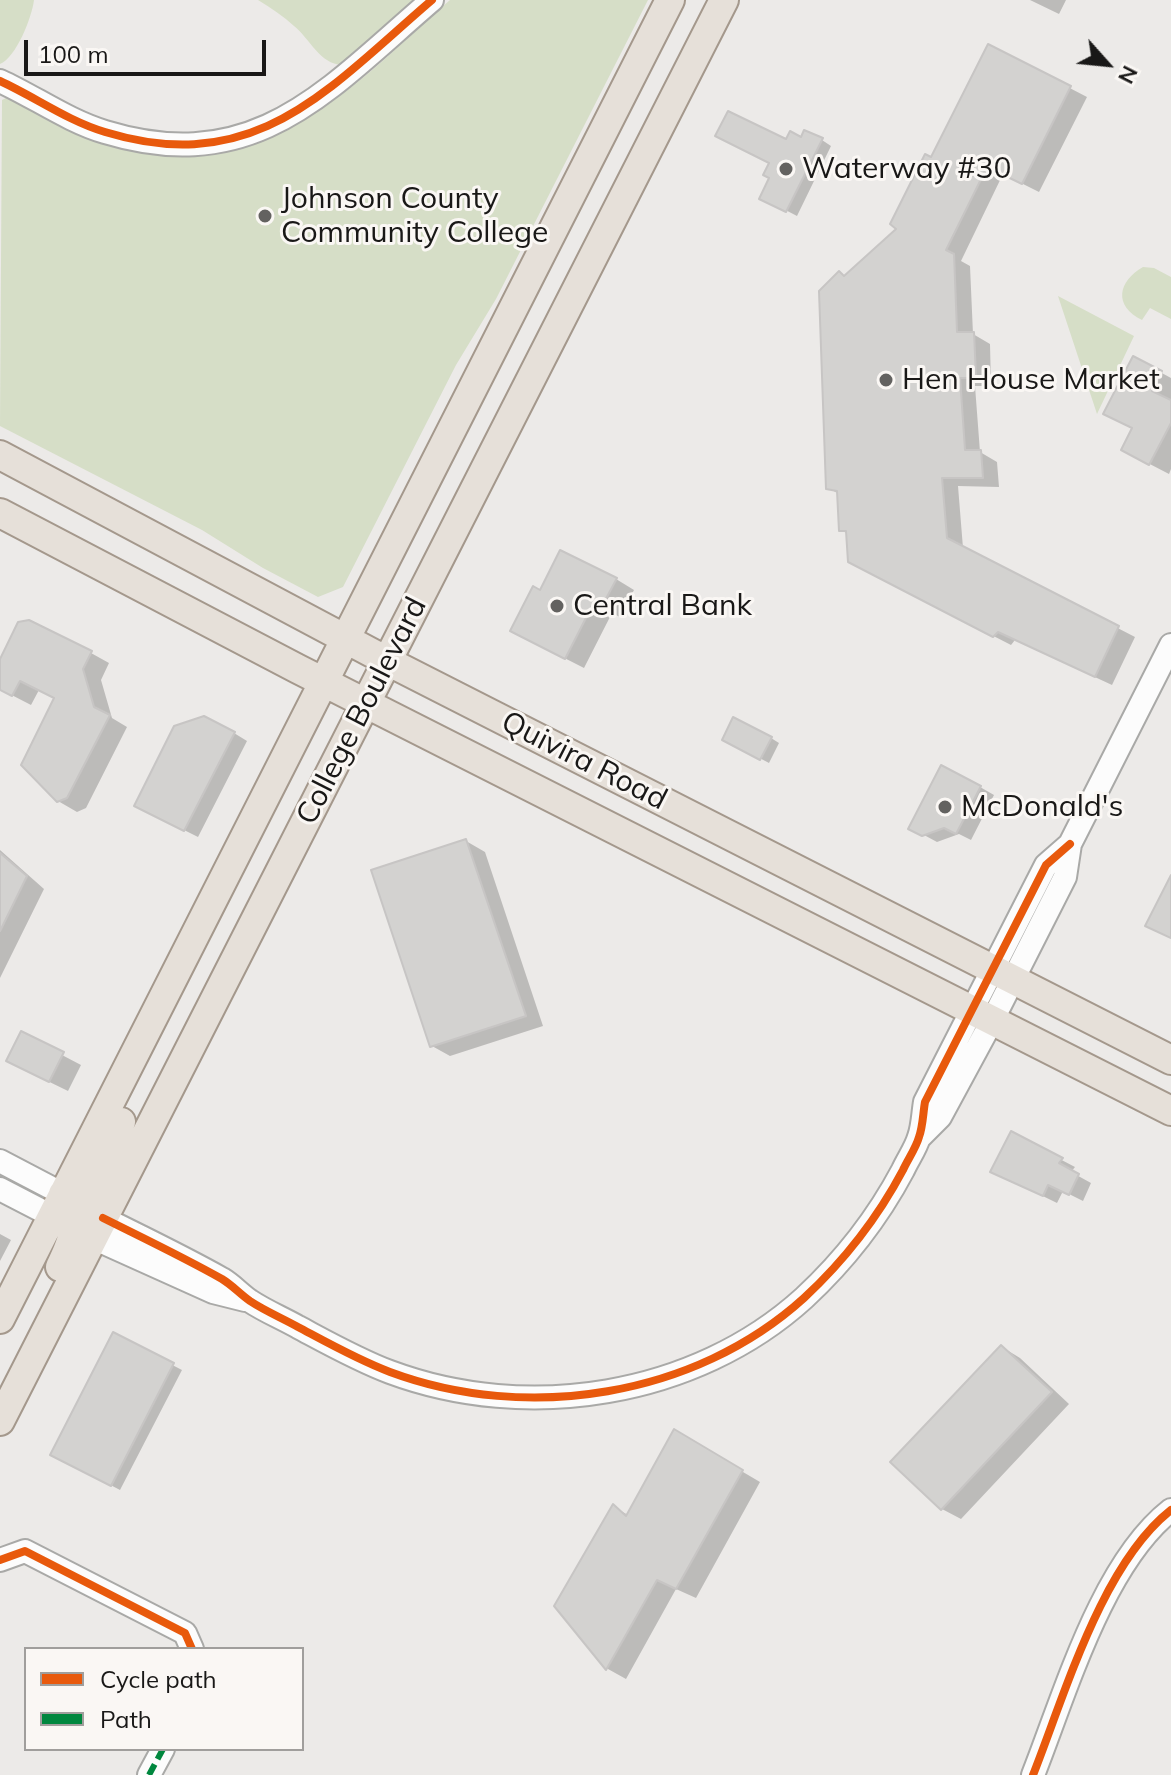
<!DOCTYPE html>
<style>
body{margin:0}
#map{position:relative;width:1171px;height:1775px;overflow:hidden;background:#eceae8;font-family:Mulish,sans-serif}
canvas{display:block}
.legend{position:absolute;left:24px;top:1647px;width:280px;height:104px;box-sizing:border-box;background:#faf7f4;border:2px solid #a09e9c;margin:0;padding:10px 14px;list-style:none;font-size:24px;color:#191817}
.legend li{display:flex;align-items:center;gap:16px;height:40px}
.legend b{width:40px;border:2px solid #a09e9c}
.north{position:absolute;left:1067px;top:24px;width:80px;height:80px;-webkit-text-stroke:6px #faf7f4;paint-order:stroke;rotate:117deg;font-size:22px;font-weight:700;line-height:32px;text-align:center;color:#191817}
.north::after{content:'';display:block;margin:auto;width:28px;height:36px;background:#191817;clip-path:polygon(50% 0,100% 100%,50% 72%,0 100%)}
.scale{position:absolute;left:24px;top:40px;width:242px;height:36px;box-sizing:border-box;border:4px solid #191817;border-top:0;padding-left:10px;font-size:24px;line-height:28px;white-space:nowrap;color:#191817;-webkit-text-stroke:6px #faf7f4;paint-order:stroke}
</style>
<div id="map">
<canvas width="1171" height="1775"></canvas>
<ul class="legend">
<li><b style="height:10px;background:#e8590c"></b>Cycle path</li>
<li><b style="height:10px;background:#00873e"></b>Path</li>
</ul>
<div class="north">N</div>
<div class="scale">100 m</div>
</div>
<script>
const g = document.querySelector('canvas').getContext('2d');
g.lineJoin = 'round';
function paint(path, color) {
  g.fillStyle = color;
  g.fill(path, 'evenodd');
}
function trace(path, color, width, dash) {
  g.strokeStyle = color;
  g.lineWidth = width;
  g.lineCap = dash ? 'butt' : 'round';
  g.setLineDash(dash || []);
  g.stroke(path);
}
function write(font, color, halo, rows, align = 'center') {
  g.font = font + ' Mulish,sans-serif';
  g.lineWidth = 6;
  g.setLineDash([]);
  g.textBaseline = 'middle';
  g.strokeStyle = halo;
  g.fillStyle = color;
  for (const [text, x, y, turn = 0] of rows) {
    g.save();
    g.translate(x, y);
    g.rotate((+turn || 0) * Math.PI / 180);
    g.textAlign = isNaN(turn) ? turn : align;
    if (halo) g.strokeText(text, 0, 0);
    g.fillText(text, 0, 0);
    g.restore();
  }
}
const green = new Path2D(`
 M0 0H34C32 17 16 58 0 64Z
 M258 0H420L342 65C320 64 310 39 294 26 283 16 271 8 258 0Z
 M450 0H648L496 299 456 365 343 587 318 597 263 568 202 530 0 426 2 100 10 96 52 118 51 121 55 123 215 151C316 135 377 64 450 0Z
 M1143 267 1154 268 1171 277V319L1150 308 1142 320C1113 306 1118 281 1143 267Z
 M1058 296 1134 336 1097 414Z`);
const shadow = new Path2D(`
 M1030 0H1066L1059 14Z
 M989 46 1087 97 1039 192 1003 174 961 261 970 266 973 334 990 344 991 386H975L980 452 997 462 999 487 958 486 963 548 1135 637 1112 685 1015 640 1011 645 867 571 848 534 841 530 839 494 828 488 846 278 899 229Z
 M802 139 822 140 831 146 797 216 772 203 771 163 787 142Z
 M1134 358 1171 378V469L1169 474 1142 460 1134 429Z
 M616 579 634 590 620 617 612 613 584 668 531 641 541 592Z
 M91 653 109 663 101 680 112 718 127 727 86 808 77 812 58 801 56 699 39 690 31 705 0 689V663Z
 M234 733 247 741 198 837 150 813Z
 M771 738 779 743 769 763 733 744Z
 M980 787 994 795 971 840 959 834 937 842 911 828Z
 M466 841 485 852 543 1026 450 1056 432 1046Z
 M0 850 44 889 0 978Z
 M22 1034 81 1065 68 1091 27 1071Z
 M1012 1134 1075 1167 1071 1172 1091 1183 1083 1201 1063 1191 1057 1203 1006 1178Z
 M0 1234 11 1240 0 1261Z
 M114 1335 182 1370 120 1490 61 1459Z
 M1002 1347 1020 1358 1069 1404 961 1519 942 1509Z
 M675 1432 760 1482 696 1598 676 1589 626 1679 608 1669 556 1606 614 1507 628 1515Z`);
const building = new Path2D(`
 M988 44 1071 86 1022 184 987 167 946 250 954 254 957 332H974L976 378H960L965 450H981L983 478H942L947 538 1119 626 1095 677 998 632 993 637 848 562 846 531H839L837 491 826 489 819 291 839 271 844 276 896 229 890 224 925 154 931 157Z
 M728 111 786 139 790 131 801 137 804 130 823 138 786 212 759 199 769 178 763 175 769 163 715 136Z
 M1133 356 1162 371 1152 391 1171 400V423L1149 465 1121 450 1132 428 1103 414Z
 M560 550 617 578 601 608 593 604 565 659 510 631 533 586 540 590Z
 M29 620 92 651 83 669 94 707 110 715 67 798 57 802 21 765 54 698 20 681 12 696 0 690V659L18 622Z
 M204 716 235 732 184 831 134 806 174 726Z
 M733 717 772 737 760 760 722 740Z
 M941 765 981 786 956 834 944 828 922 836 908 829Z
 M466 839 526 1016 430 1047 371 870Z
 M0 853 27 876 0 931Z
 M1171 875V938L1145 926Z
 M21 1031 64 1052 49 1082 6 1061Z
 M1011 1131 1063 1158 1059 1163 1079 1174 1069 1195 1048 1185 1043 1196 990 1172Z
 M113 1332 174 1363 111 1486 50 1455Z
 M1001 1345 1052 1392 941 1510 890 1462Z
 M674 1429 743 1470 676 1589 657 1580 606 1670 554 1606 613 1504 626 1516Z`);
const minor = new Path2D(`
 M0 81C35 97 68 121 105 132 256 178 328 89 432 0
 M919 1138 940 1117 993 1019 1065 877 1070 844 1171 645
 M0 1161 63 1194
 M0 1189 52 1216
 M103 1218C143 1238 183 1257 222 1279 232 1285 240 1294 250 1301 265 1311 282 1318 298 1327 328 1343 358 1360 390 1372 527 1423 695 1397 804 1298 845 1260 877 1219 903 1170 908 1159 916 1148 919 1137 923 1126 923 1113 925 1102L1046 865 1070 844
 M93 1238 213 1292 245 1300
 M0 1560 25 1551 185 1633 192 1649
 M149 1775 163 1749
 M1033 1775C1065 1694 1102 1564 1171 1510`);
const major = new Path2D(`
 M0 455 389 662 1171 1060
 M0 513 298 669 1171 1111
 M93 1237C85 1184 99 1168 121 1122
 M60 1267C75 1236 79 1226 63 1194
 M0 1319 670 0
 M0 1421 724 0`);
const quiet = new Path2D(`
 M149 1775 163 1749`);
const cycleway = new Path2D(`
 M0 81C35 97 68 121 105 132 256 178 328 89 432 0
 M103 1218C143 1238 183 1257 222 1279 232 1285 240 1294 250 1301 265 1311 282 1318 298 1327 328 1343 358 1360 390 1372 527 1423 695 1397 804 1298 845 1260 877 1219 903 1170 908 1159 916 1148 919 1137 923 1126 923 1113 925 1102L1046 865 1070 844
 M0 1560 25 1551 185 1633 192 1649
 M1033 1775C1065 1694 1102 1564 1171 1510`);
const markers = [
 [786,169,8,"#636260"],
 [265,216,8,"#636260"],
 [886,380,8,"#636260"],
 [557,606,8,"#636260"],
 [945,807,8,"#636260"]
];
const poiNames = [
 ["Waterway #30",802,169],
 ["Johnson County",281,199],
 ["Community College",281,233],
 ["Hen House Market",902,380],
 ["Central Bank",573,606],
 ["McDonald's",961,807]
];
const streetNames = [
 ["College Boulevard",362,711,-63],
 ["Quivira Road",584,761,27]
];
paint(green, '#d6dec7');
paint(shadow, '#0003');
paint(building, '#d3d2d0');
trace(building, '#c7c5c4', 2);
trace(minor, '#a9a9a7', 26);
trace(major, '#a4988c', 32);
trace(minor, '#fcfcfc', 22);
trace(major, '#e6e0d9', 28);
trace(quiet, '#00873e', 6, [12, 6]);
trace(cycleway, '#e8590c', 8);
for (const [x, y, r, color] of markers) {
  const dot = new Path2D();
  dot.arc(x, y, r, 0, 2 * Math.PI);
  g.fillStyle = color;
  g.fill(dot);
  trace(dot, '#faf7f4', 3);
}
write('30px', '#191817', '#faf7f4', poiNames, 'left');
write('30px', '#191817', '#faf7f4', streetNames);
</script>
